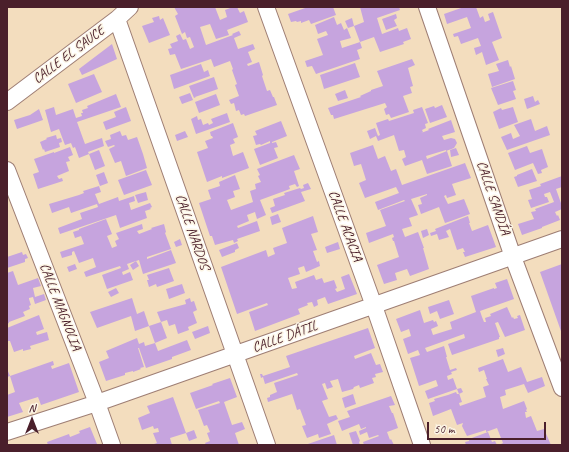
<!DOCTYPE html>
<meta charset="utf-8">
<style>
body{margin:0}
#map{position:relative;width:569px;height:452px;overflow:hidden;background:#f3ddbe;font-family:Caveat,sans-serif}
canvas{display:block}
.frame{position:absolute;inset:0;border:8px solid #4a1f2b;pointer-events:none}
.north{position:absolute;left:12px;top:400px;width:40px;height:40px;-webkit-text-stroke:3px #fcf5e5;paint-order:stroke;rotate:0deg;font-size:11px;font-weight:700;line-height:16px;text-align:center;color:#4a1f2b}
.north::after{content:'';display:block;margin:auto;width:14px;height:18px;background:#4a1f2b;clip-path:polygon(50% 0,100% 100%,50% 72%,0 100%)}
.scale{position:absolute;left:427px;top:422px;width:119px;height:18px;box-sizing:border-box;border:2px solid #4a1f2b;border-top:0;padding-left:5px;font-size:12px;line-height:14px;white-space:nowrap;color:#4a1f2b;-webkit-text-stroke:3px #fcf5e5;paint-order:stroke}
</style>
<div id="map">
<canvas width="569" height="452"></canvas>
<div class="frame"></div>
<div class="north">N</div>
<div class="scale">50 m</div>
</div>
<script>
const g = document.querySelector('canvas').getContext('2d');
g.lineJoin = 'round';
function paint(path, color) {
  g.fillStyle = color;
  g.fill(path, 'evenodd');
}
function trace(path, color, width, dash) {
  g.strokeStyle = color;
  g.lineWidth = width;
  g.lineCap = dash ? 'butt' : 'round';
  g.setLineDash(dash || []);
  g.stroke(path);
}
function write(font, color, halo, rows, align = 'center') {
  g.font = font + ' Caveat,sans-serif';
  g.lineWidth = 3;
  g.setLineDash([]);
  g.textBaseline = 'middle';
  g.strokeStyle = halo;
  g.fillStyle = color;
  for (const [text, x, y, turn = 0] of rows) {
    g.save();
    g.translate(x, y);
    g.rotate((+turn || 0) * Math.PI / 180);
    g.textAlign = isNaN(turn) ? turn : align;
    if (halo) g.strokeText(text, 0, 0);
    g.fillText(text, 0, 0);
    g.restore();
  }
}
const building = new Path2D(`
 M174 7H215L220 20 227 17 225 10 233 7H237L240 13 244 11 248 22 227 30 229 35 216 39 210 24 200 27 206 45 233 35 232 34 239 31 241 35 234 38 238 49 253 44 255 49 248 52 252 62 247 64 248 66 259 62 263 75 262 76 267 91 270 90 273 97H274L277 105 245 116 244 114 241 115 239 110 236 111 234 103 231 104 229 100 239 96 235 85 237 84 232 70 233 69 230 61 214 67 211 59 181 69 175 54 170 55 168 49 172 48 170 44 178 41 176 36 180 34 183 40 186 39 190 49 194 47 190 37 187 38 185 32 182 34 175 16 178 14Z
 M308 7H333L336 15 311 24 309 20 301 23V21L297 22 296 21 291 22 288 14Z
 M360 7H399L400 10 377 18 382 34 398 28 399 31 407 28 411 39 403 42 404 44 380 52 374 37 360 42 354 26 364 22Z
 M464 7H476L480 18 483 16 485 22 490 20 488 14 493 12 502 38 492 42 499 60 486 65 482 52 476 55 474 48 481 46 478 38 461 44 458 36 454 37 453 34 471 28 467 17 447 24 444 14Z
 M396 14 397 18 394 20 397 26 386 30 382 19Z
 M159 16 160 20 163 18 170 35 149 43 142 26 154 22 152 18Z
 M334 17 337 25 341 23 344 30 347 28 351 38 340 41 342 48 360 42 362 48 357 50 360 59 316 74 312 66 307 67 305 61 323 55 317 39 328 35 326 31 318 34 315 25Z
 M352 18 354 26 348 28 345 21Z
 M112 44 117 59 82 75 79 69Z
 M412 59 415 65 408 68 413 86 410 87 412 93 403 96 409 112 391 118 389 114 386 115 384 109 387 107 385 103 334 119 333 115H331L328 108 361 97 360 96 371 91V90L383 86 377 71Z
 M508 60 510 67 511 66 515 79 492 87 488 74 499 71 496 64Z
 M355 63 360 77 324 89 320 75Z
 M201 64 204 72 208 70 210 76 174 89 170 75Z
 M94 74 102 92 76 103 68 84Z
 M214 77 218 89 195 97H196L194 98 189 86Z
 M513 81 516 90 513 91 516 99 498 105 491 88Z
 M345 90 348 98 338 101 335 94Z
 M190 93 193 100 182 104 179 97Z
 M116 94 121 107 77 122 85 144 102 138 104 146 88 152 89 154 79 158 75 147 73 148 71 143 65 145 59 129 51 132 45 110 54 107 56 115 73 109 76 118 82 116 81 113H83L82 110 88 108 87 106Z
 M216 94 220 105 199 113 195 102Z
 M533 96 535 102 538 100 540 104 527 109 524 99Z
 M442 105 447 117 430 123 425 109 434 106 435 108Z
 M126 107 131 121 106 130 103 122 116 117 114 112Z
 M422 107 428 123 425 124 426 128 422 130 423 132 421 133 429 130 428 129 451 120 455 132 442 136 444 140 451 138 455 139 457 143 454 148 446 151V150L426 156 427 159 447 151 452 166 427 174 422 160 405 166 402 159 406 157 404 150 399 151 394 135 378 141 376 136 370 139 367 131 375 128 378 136 380 135 376 123 388 119 389 121 414 113 413 110Z
 M513 107 518 122 499 129 493 112 501 108 502 110Z
 M39 109 43 120 17 129 14 120 30 115Z
 M227 113 230 122 196 134 191 119 197 116 198 120 201 119 203 125 208 123 209 125 213 123 211 119Z
 M531 119 535 131 547 126 550 135 507 150 501 137 511 133 513 139 520 136 514 125Z
 M281 121 287 136 272 142V143L276 142 278 147 274 148 278 158 260 165 254 149 270 143V141L261 145 260 144 256 145 253 136 257 135 255 131Z
 M233 123 238 137 233 139 235 143 230 145 233 156 243 152 249 168 222 178V176L207 182 197 152 208 148 205 141 213 138 212 136H211L210 132Z
 M120 131 122 136 126 135 128 140 137 137 143 154 147 168 126 176 121 161 115 163 109 149 115 146 114 145 108 147 105 141 111 139 110 135Z
 M185 131 188 137 177 141 175 135Z
 M56 135 57 139 61 138 62 142 59 143 60 147 45 152 44 149 43 150 40 142 47 139 46 138Z
 M373 145 378 159 385 156 391 171 396 169 402 185 465 163 471 178 452 184 456 195 447 198 446 195 444 196 448 204 464 199 470 214 451 221 445 223 439 207 421 214 418 205 422 204 420 198 427 195V194L411 199 418 215 409 218 412 226 402 229 405 237 418 232 424 248H423L429 269 410 276 407 269 395 273 397 280 384 284 377 265 399 257 394 241H393L392 238 394 237 393 234 369 243 366 233 386 226 380 210 405 201 404 200 378 210 375 202 399 193 396 187 365 198 359 183 366 180 361 164 354 166 350 153Z
 M527 146 530 153 542 149 548 167 541 170 542 173 538 174 533 163 515 170 508 153Z
 M70 147 73 155 68 157 70 161 66 162 69 171 57 176 59 179 62 178 63 181 38 189 33 174 39 172 34 159 54 152V153Z
 M456 148 459 155 451 157 450 150Z
 M99 150 105 166 95 170 89 154Z
 M294 155 300 169 294 171 299 186 297 187 295 184 289 186 290 189 260 200 266 215 257 219 255 212 247 215 249 221 237 226 238 228 257 221 260 231 237 239 238 241 234 243 233 240 215 245 212 236H210L199 203 211 199 208 190 220 186 219 182 235 175 240 189 233 191 235 197 227 200 231 210 253 202 250 191 256 189 255 184 261 182 258 176 260 175 257 169Z
 M532 169 537 181 518 187 514 177 517 176V175Z
 M146 170 152 185 124 195 118 180Z
 M104 172 108 183 100 186 96 175Z
 M562 176V187L556 189 562 206V209L555 212 557 216 558 215 560 220 542 227V228L522 235 518 224 534 219 531 212 536 211 535 209 554 202 550 192 544 194 545 197H547L549 202 531 208 528 200 532 199 529 190 541 186 540 184Z
 M308 183 311 189 301 192 305 201 272 213 270 208 275 206 273 199 285 195 284 193 300 188 301 189 304 188 303 185Z
 M99 186 101 192 95 194 99 204 118 197 119 201 134 196 135 201 129 203 131 210 150 203 152 207 150 208 151 209 145 211 147 218 120 228 116 215 60 234 58 228 82 219 80 213 98 207 97 204 71 213 69 207 52 213 49 204 79 195 84 193 83 191Z
 M146 192 148 200 138 203 135 195Z
 M278 214 281 222 272 225 270 217Z
 M313 216 318 232 311 234 317 250 313 251 317 262 319 261 320 266 306 272 304 266 298 268 300 274 288 278 292 289 297 288 295 282 314 275 316 280 322 278 324 283 334 280 337 288 335 289 337 292 345 289 341 277 349 274 357 294 328 304 325 297 317 300 318 305 314 307 312 302 307 303 308 305 298 309 300 314 255 331 249 312 268 305 267 303 237 314 221 267 266 250 268 257 275 254 273 248 287 243 282 228Z
 M468 216 470 223H469L472 231 488 225 496 247 465 257 463 252H465L463 248 457 250 450 229 446 231 449 237 439 240 437 234 431 236 430 233 436 231 435 229Z
 M106 219 112 234 107 236 112 248 117 246 115 241 119 239 116 233 142 224 143 229 137 231 139 234 152 229 151 228 164 224 166 232 165 233 171 249 147 257V259L171 250 176 263 143 274 139 260 127 264 129 269 122 272 123 275 130 272 133 280 107 289 102 275 121 268 120 266 86 277 84 272 96 267 93 258 79 263 74 251 72 252V255L62 258 60 252 84 244 81 236 75 238 73 232 79 230V229Z
 M427 229 429 235 423 238 421 231Z
 M180 239 182 245 176 247 174 242Z
 M338 242 340 249 327 253 325 247Z
 M237 243 239 248 235 250V252L222 257 219 250Z
 M22 252 23 255 26 254 28 258 25 259V262L7 268V257Z
 M136 261 139 266 133 270 130 265Z
 M75 264 77 269 69 272 67 267Z
 M562 264V334L540 272Z
 M169 268 174 281 157 287 156 284 149 287 147 280H149L147 275Z
 M13 271 18 285 38 278 41 286 33 288 35 297 44 294 46 300 35 304 33 297 29 298V299L31 305 29 306 30 309 23 312 25 316 9 322V323L7 324V273Z
 M507 279 514 299 480 311 482 317 484 322H486L485 318 491 316 490 314 507 307 512 318 513 317 514 319 518 318 517 316 520 315 525 330 505 337 498 322 495 323 500 337H499V339L452 355 448 344 465 338 464 334 425 348 427 352 444 346 447 357H446L450 370 456 368 457 370 451 372 452 374 447 376 448 380 453 378 457 389 428 399 425 391 438 386 436 380 419 386 410 358 420 355 418 350 408 354 403 339 411 336 409 329 401 332 396 319 420 310 424 323 433 320 434 322 436 321 438 326 431 329 433 335 452 329 450 322 476 312 471 296 494 288V289L497 288 495 283Z
 M182 284 185 293 169 299 166 289Z
 M116 288 119 293 111 297 108 292Z
 M132 298 137 314 144 311 149 326 135 331 131 316 97 328 90 312Z
 M190 298 191 302 194 301 197 310 193 312 197 323 188 327 189 330 178 334 175 324 169 326 167 320 161 322 157 312 186 304 185 300Z
 M449 300 454 314 440 319 437 311 430 314 428 307Z
 M39 315 44 329 36 332 37 335 47 332 49 340 30 346 31 349 23 351V349L14 352 10 341H7V328Z
 M161 322 167 338 155 343 158 351 187 340 191 350 172 357V359L146 368 139 348H138L144 367 140 368 141 369 133 372V371L125 373V375L106 381 99 362 109 358 106 351 137 338 139 344 144 342 145 346 155 343 149 326Z
 M208 326 210 333 195 339 192 332Z
 M368 328 375 348 354 356 355 359 371 353 376 365 380 364 383 372 375 374 376 377 372 378 374 383 360 388 359 385 354 387 353 389 342 392 338 379 330 381 333 387 327 389 325 383 322 384 328 399 322 401 329 417 336 415 338 419 327 424 331 434 319 438 318 434 307 438 302 426 306 425 300 409 297 410 292 394 268 402 267 398 270 397V395L277 392 274 383 298 375 297 373 265 384 263 377 261 378 260 374H262L263 376 290 367 286 356Z
 M503 348 505 354 498 357 496 350Z
 M503 359 508 372 521 367 527 382 542 377 545 386 528 393 524 384 505 390 506 395 500 397 503 409 524 401 527 409 526 410 527 412H525L526 418 531 416 537 431 544 429 551 445H499L503 443 497 428 486 432V430L467 436 462 426 463 423 457 425 451 409 433 416 429 403 435 401 434 399 448 395 456 392 457 394H459L457 389 461 388 463 392 459 394V393L462 402 459 403 460 406 486 397 483 387 489 385 486 379H487L484 370 479 372 478 368Z
 M53 361 54 365 51 366 52 369 69 363 79 392 41 405 38 397 19 403 23 412 7 417V395L15 392 10 376 7 377V369L10 376Z
 M230 378 237 397 224 402 232 425 242 422 245 429 235 433 239 445H206L205 443 210 441 207 433 210 432 207 425 204 426 198 410 220 403 219 401 196 409 190 393 213 385 212 384Z
 M353 394 356 404 345 408 342 398Z
 M391 396 395 405 389 406 392 413H393L398 428 387 432 390 440 391 439 394 445H364L363 442 379 436 378 435 369 438 367 432 360 435 359 431 366 428V427L361 429 359 424 342 431 338 421 350 417 347 411Z
 M173 397 186 433 194 430 197 438 189 441 186 433 170 438 172 445H151L157 443 153 433 159 432 158 428 154 429 153 426 142 430 138 418 150 413 147 406Z
 M90 427 97 444 48 445 47 442 69 434 70 437 80 433 79 431Z
 M356 431 360 441 359 442 360 445H353L349 433Z
 M488 432 492 442 495 441 497 445H466L465 442 469 441V439Z
 M334 435 337 445H305Z`);
const minor = new Path2D(`
 M266 7 374 306 422 445
 M427 7 513 257 562 388
 M117 19 267 445
 M7 102 117 19 130 7
 M7 170 97 403 112 445
 M7 432 97 403 562 239`);
const streetNames = [
 ["CALLE EL SAUCE",69,55,-37],
 ["CALLE SANDÍA",493,198,71],
 ["CALLE ACACIA",345,226,70],
 ["CALLE NARDOS",192,232,71],
 ["CALLE MAGNOLIA",60,307,69],
 ["CALLE DÁTIL",285,337,-20]
];
paint(building, '#c6a4de');
trace(minor, '#9e7e74', 18);
trace(minor, '#fff', 16);
write('14px', '#4a1f2b', '#fcf5e5', streetNames);
</script>
